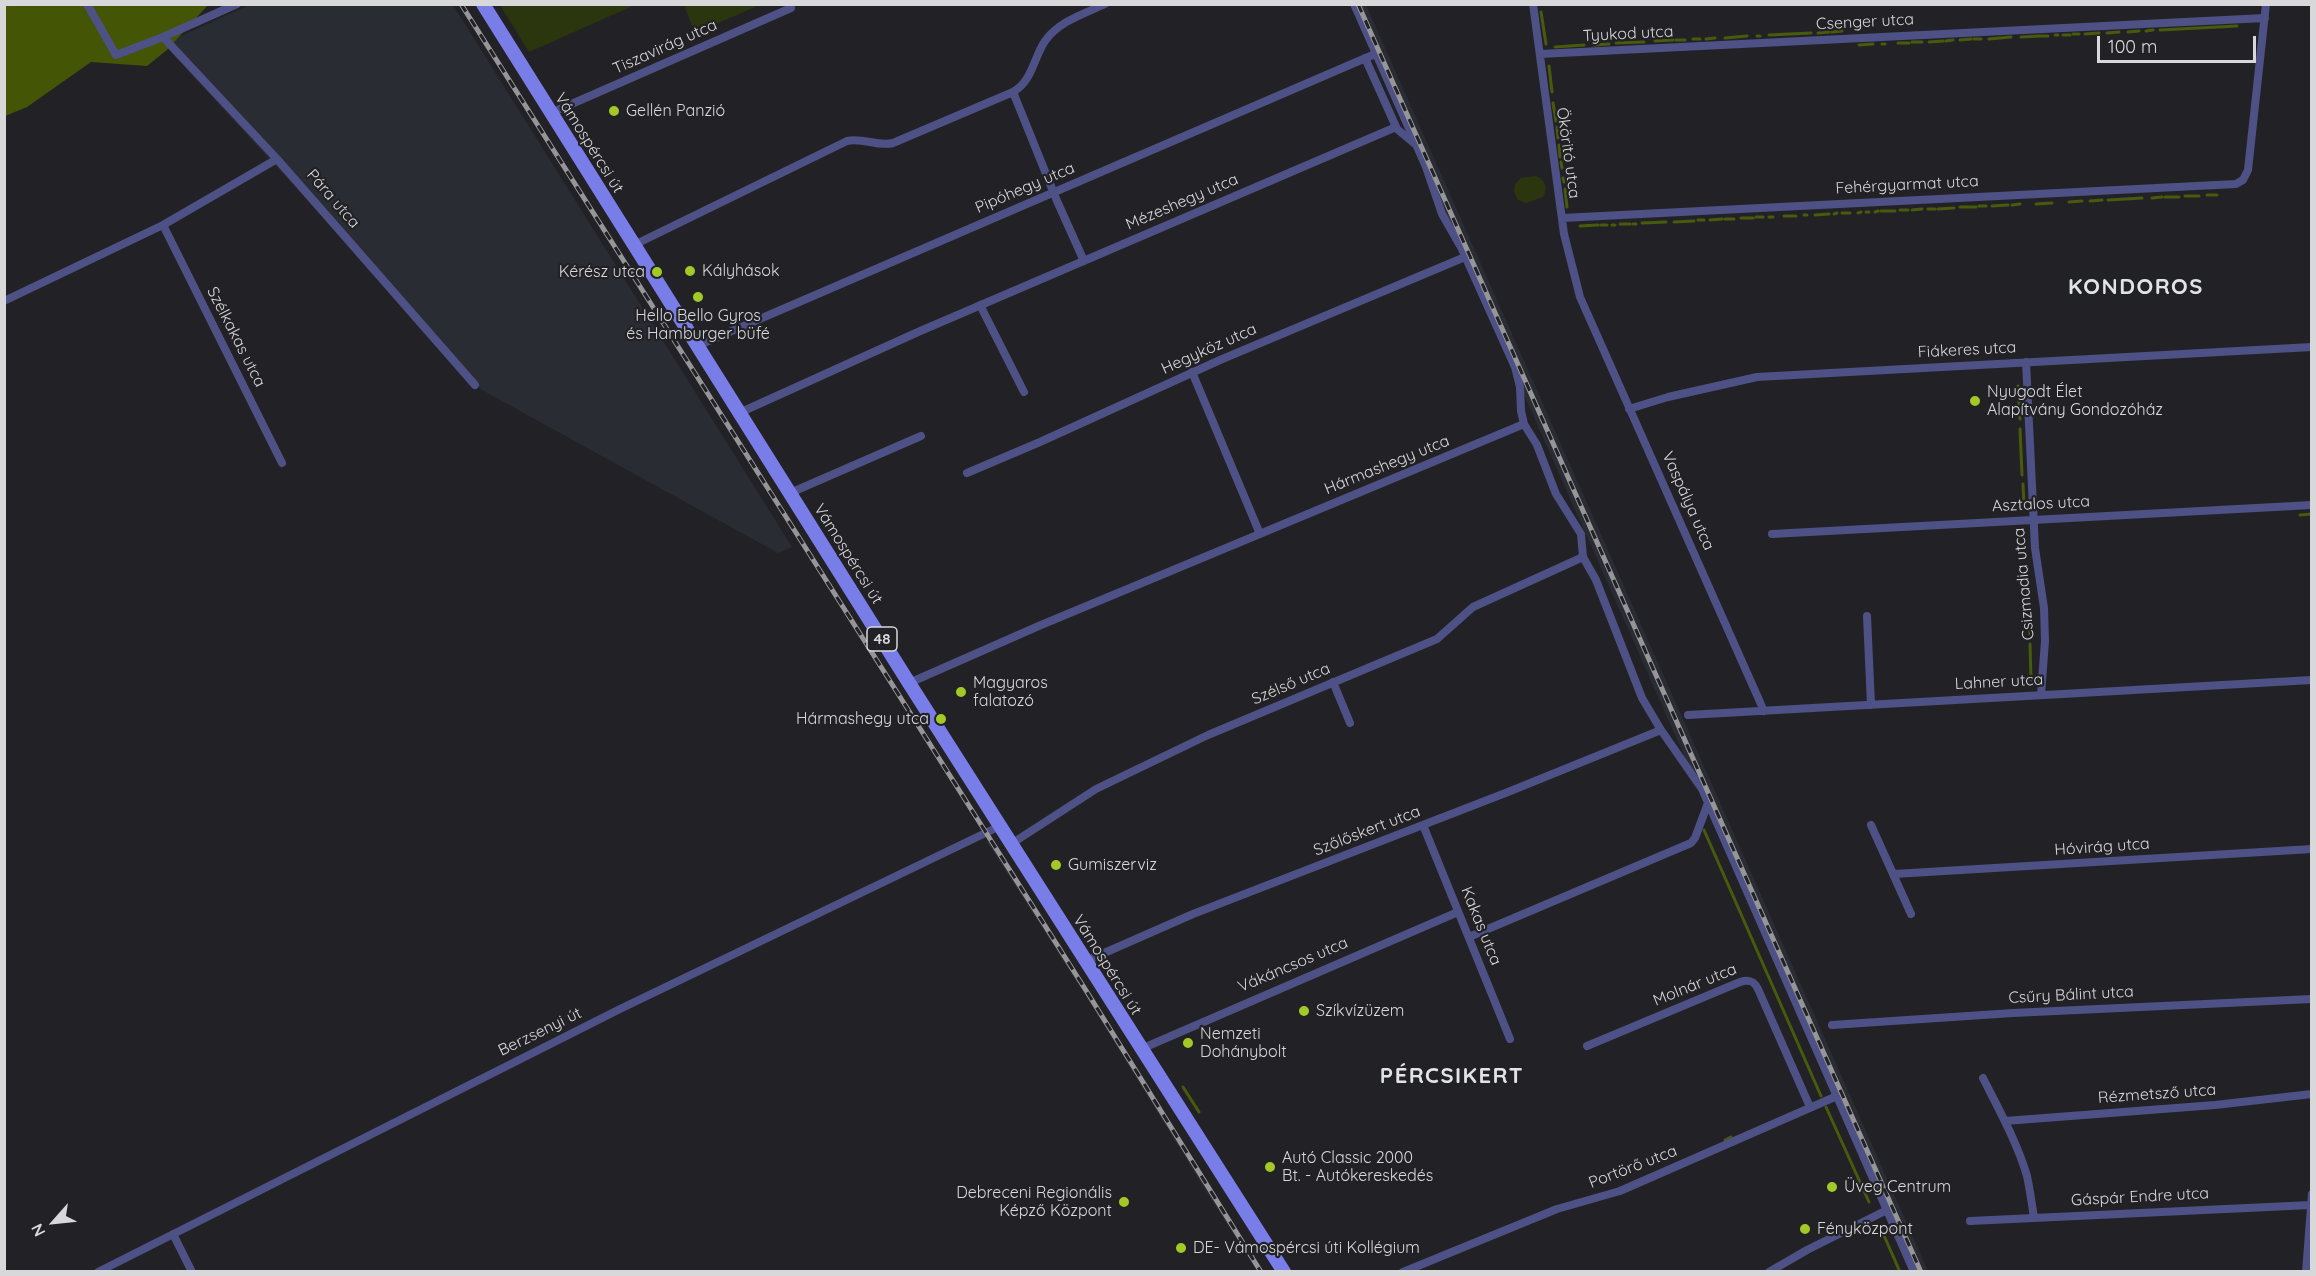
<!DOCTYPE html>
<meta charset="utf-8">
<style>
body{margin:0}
#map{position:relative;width:2316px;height:1276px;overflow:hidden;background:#222226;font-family:Quicksand,sans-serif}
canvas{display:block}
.frame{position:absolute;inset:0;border:6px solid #d8d8da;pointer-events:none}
.north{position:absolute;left:24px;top:1192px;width:60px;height:60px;-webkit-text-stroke:4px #222226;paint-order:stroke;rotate:243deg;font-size:16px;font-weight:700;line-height:24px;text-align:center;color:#d8d8da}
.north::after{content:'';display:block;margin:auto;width:21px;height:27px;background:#d8d8da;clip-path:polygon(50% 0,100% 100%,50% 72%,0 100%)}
.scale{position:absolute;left:2097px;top:36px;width:159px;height:27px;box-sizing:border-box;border:3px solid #d8d8da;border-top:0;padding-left:8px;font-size:18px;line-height:21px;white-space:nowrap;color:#d8d8da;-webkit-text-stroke:4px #222226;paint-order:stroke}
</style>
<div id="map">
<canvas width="2316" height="1276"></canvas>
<div class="frame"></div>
<div class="north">N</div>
<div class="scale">100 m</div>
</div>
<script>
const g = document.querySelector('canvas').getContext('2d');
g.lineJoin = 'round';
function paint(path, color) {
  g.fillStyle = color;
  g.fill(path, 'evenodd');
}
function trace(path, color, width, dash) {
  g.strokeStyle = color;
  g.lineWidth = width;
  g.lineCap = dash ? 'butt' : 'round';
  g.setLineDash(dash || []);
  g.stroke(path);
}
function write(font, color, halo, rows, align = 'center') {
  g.font = font + ' Quicksand,sans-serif';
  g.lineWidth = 4.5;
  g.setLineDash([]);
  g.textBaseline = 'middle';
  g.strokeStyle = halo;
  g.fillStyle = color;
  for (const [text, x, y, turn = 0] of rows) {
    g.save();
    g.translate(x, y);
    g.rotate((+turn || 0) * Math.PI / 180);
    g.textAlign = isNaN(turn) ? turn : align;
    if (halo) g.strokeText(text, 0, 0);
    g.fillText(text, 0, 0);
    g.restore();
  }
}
const built = new Path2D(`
 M249 5H453L792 547 778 553 482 390 168 49 179 37Z
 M1351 5H1366L1928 1271H1913Z
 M992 839 1089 991 1264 1271H1257L1214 1204 1084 993 987 842Z`);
const green = new Path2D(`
 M500 5H635L529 52Z
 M684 5H760L695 33Z
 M1536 176C1546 179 1548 189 1543 197L1526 203 1518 200 1514 192 1515 184 1521 178Z`);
const forest = new Path2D(`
 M5 5H208L168 49 147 66 91 62 27 107 5 116Z`);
const stream = new Path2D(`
 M1541 12 1546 44
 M2160 30 2237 26
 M2146 31 2153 30
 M1832 32 1842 31
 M2128 32 2139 31
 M1818 33 1829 32
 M2107 33 2119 32
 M2073 34H2079
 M2085 34 2099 33
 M1769 35 1811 33
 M2055 35H2058
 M2063 35H2070
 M1757 36H1760
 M2042 36H2048
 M2021 37 2040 36
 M1725 38 1747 36
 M1693 39H1700
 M1706 39 1715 38
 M1974 39H1981
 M1989 39 2011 37
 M1676 40H1685
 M1960 40 1971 39
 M1655 41 1673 40
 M1946 41 1953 40
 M1912 42H1922
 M1929 42 1943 41
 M1616 43 1644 42
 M1898 43H1909
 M1882 44H1885
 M1594 45 1609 44
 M1859 45 1873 44
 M1555 47 1584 45
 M1549 66 1552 92
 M1553 103 1556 121
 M1557 127 1558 138
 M1559 145 1560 157
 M1561 162 1562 168
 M1563 178 1564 182
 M1565 189 1567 207
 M2207 195H2217
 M2185 196H2199
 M2165 197H2179
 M2152 198 2162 197
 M2108 200 2142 198
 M2090 201 2102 200
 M2069 202 2082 201
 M2036 204 2052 203
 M2012 205 2020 204
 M1979 206H1986
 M1992 206 2008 205
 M1960 207H1976
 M1928 209H1935
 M1938 209 1954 208
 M1900 210H1908
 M1912 210 1922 209
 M1881 211H1895
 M1866 212H1869
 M1875 212 1878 211
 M1842 213H1850
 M1858 213 1861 212
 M1834 214 1837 213
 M1804 215H1807
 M1815 215 1829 214
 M1784 216H1796
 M1756 217H1763
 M1769 217H1773
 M1741 218H1753
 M1725 219H1734
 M1698 220H1704
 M1710 220 1722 219
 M1674 222 1694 221
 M1642 223 1666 222
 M1620 224H1630
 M1633 224H1636
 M1601 225H1607
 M1612 225H1615
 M1580 226 1598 225
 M2018 386 2020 419
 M2020 429 2022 475
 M2023 484 2024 506
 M2300 515 2312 514
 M2027 579 2030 634
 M2030 644 2031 680
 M1704 830 1821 1096
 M1183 1087 1199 1112
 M1826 1107 1869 1202
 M1725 1140 1731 1137
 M1882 1231 1900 1272`);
const minor = new Path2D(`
 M87 4 116 55 163 37 237 4
 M1354 4 1426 167 1442 214 1462 249 1515 367 1520 387 1521 411 1524 424 1537 445 1556 494 1581 534 1583 557 1596 580 1642 698 1661 730 1702 789 1914 1272
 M1533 4 1564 234 1580 297 1764 711
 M163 37 277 159 475 385
 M1540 54 2265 18
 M1365 58 1397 129 1415 144
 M1013 92 1057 201 1084 261
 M551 113 791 8
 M1562 218 2236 184 2243 180 2248 170 2266 4
 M163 225 282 463
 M634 245 847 141C863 137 877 147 893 143L1013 92C1033 80 1033 59 1045 41 1059 21 1084 14 1105 4
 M4 301 163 225 277 159
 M980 305 1024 392
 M697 346 1375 54
 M2026 362 2035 548 2044 608 2045 641 2041 695
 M1192 372 1260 534
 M1629 409 1668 397 1757 377 2312 347
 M739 413 918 332 1396 127
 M967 473 1040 442 1220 360 1465 257
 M790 493 921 436
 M1772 534 2312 505
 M1867 616 1871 705
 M1333 682 1350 723
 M909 683 1041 625 1524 424
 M1688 715 2312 680
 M1423 825 1510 1039
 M1871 825 1911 914
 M1011 844 1096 789 1208 735 1437 639 1473 607 1583 557
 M1894 874 2312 849
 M1469 937 1691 843 1695 838 1708 803
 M1086 961 1193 914 1508 792 1661 730
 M1832 1025 2013 1013 2312 999
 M1587 1046 1740 982C1749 979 1754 981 1758 989L1810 1107
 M1141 1049 1458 912
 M1983 1078C1999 1110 2017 1142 2027 1176 2030 1190 2032 1204 2034 1218
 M2005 1121 2215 1105 2312 1094
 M1970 1221 2311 1205
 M173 1234 192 1272
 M98 1272 620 1009 1000 826
 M1403 1272 1557 1209 1620 1191 1837 1096
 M1769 1272 1807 1250 1887 1210
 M2306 1272 2312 1194`);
const primary = new Path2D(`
 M483 4 909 683 1284 1272`);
const rail = new Path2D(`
 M461 4 1087 992 1261 1272
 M1358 4 1921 1272`);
const markers = [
 [614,111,6,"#a3c926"],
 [690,271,6,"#a3c926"],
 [657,272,6,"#a3c926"],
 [698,297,6,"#a3c926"],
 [1975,401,6,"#a3c926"],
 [961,692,6,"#a3c926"],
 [941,719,6,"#a3c926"],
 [1056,865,6,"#a3c926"],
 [1304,1011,6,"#a3c926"],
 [1188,1043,6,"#a3c926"],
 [1270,1167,6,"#a3c926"],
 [1832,1187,6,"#a3c926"],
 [1124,1202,6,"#a3c926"],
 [1805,1229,6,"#a3c926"],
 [1181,1248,6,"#a3c926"]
];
const shields = [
 [882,639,30]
];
const shieldNames = [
 ["48",882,639]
];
const streetNames = [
 ["Csenger utca",1865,22,-3],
 ["Tyukod utca",1628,34,-3],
 ["Tiszavirág utca",665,47,-24],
 ["Vámospércsi út",589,143,58],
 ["Ököritó utca",1568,153,82],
 ["Fehérgyarmat utca",1907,185,-3],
 ["Pipóhegy utca",1025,188,-23],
 ["Pára utca",333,199,49],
 ["Mézeshegy utca",1182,202,-23],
 ["Szélkakas utca",236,337,63],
 ["Hegyköz utca",1209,349,-24],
 ["Fiákeres utca",1967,350,-3],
 ["Hármashegy utca",1387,465,-22],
 ["Vaspálya utca",1688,501,66],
 ["Asztalos utca",2041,504,-3],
 ["Vámospércsi út",848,554,58],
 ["Csizmadia utca",2024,584,-95],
 ["Lahner utca",1999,682,-3],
 ["Szélső utca",1291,684,-23],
 ["Szőlőskert utca",1367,831,-21],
 ["Hóvirág utca",2102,847,-4],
 ["Kakas utca",1481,926,68],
 ["Vámospércsi út",1107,965,58],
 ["Vákáncsos utca",1293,965,-23],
 ["Molnár utca",1695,985,-22],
 ["Csűry Bálint utca",2071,995,-3],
 ["Berzsenyi út",540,1032,-26],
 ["Rézmetsző utca",2157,1094,-4],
 ["Portörő utca",1633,1167,-21],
 ["Gáspár Endre utca",2140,1197,-3]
];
const poiNames = [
 ["Gellén Panzió",626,111],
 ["Kályhások",702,271],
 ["Kérész utca",645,272,"right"],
 ["Hello Bello Gyros",698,316,"center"],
 ["és Hamburger büfé",698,334,"center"],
 ["Nyugodt Élet",1987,392],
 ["Alapítvány Gondozóház",1987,410],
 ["Magyaros",973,683],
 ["falatozó",973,701],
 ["Hármashegy utca",929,719,"right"],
 ["Gumiszerviz",1068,865],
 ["Szíkvízüzem",1316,1011],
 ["Nemzeti",1200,1034],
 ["Dohánybolt",1200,1052],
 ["Autó Classic 2000",1282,1158],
 ["Bt. - Autókereskedés",1282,1176],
 ["Üveg Centrum",1844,1187],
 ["Debreceni Regionális",1112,1193,"right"],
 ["Képző Központ",1112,1211,"right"],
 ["Fényközpont",1817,1229],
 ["DE- Vámospércsi úti Kollégium",1193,1248]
];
const districtNames = [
 ["KONDOROS",2136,287],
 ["PÉRCSIKERT",1452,1076]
];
paint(built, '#2a2c34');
paint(green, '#2b350e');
paint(forest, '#445505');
trace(stream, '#485a0c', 3);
trace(minor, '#4e5185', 8);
trace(primary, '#797de8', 14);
trace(rail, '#969699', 5);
trace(rail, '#222226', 3, [9]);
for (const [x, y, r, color] of markers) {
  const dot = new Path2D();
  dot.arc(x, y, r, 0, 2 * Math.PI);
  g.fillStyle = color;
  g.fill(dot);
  trace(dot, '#222226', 2);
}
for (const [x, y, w] of shields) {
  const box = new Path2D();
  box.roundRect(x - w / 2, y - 12, w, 24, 4.5);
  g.fillStyle = '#222226';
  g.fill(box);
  trace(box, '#d8d8da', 1.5);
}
write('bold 15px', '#d8d8da', null, shieldNames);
write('16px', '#d8d8da', '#222226', streetNames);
write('16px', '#d8d8da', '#222226', poiNames, 'left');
g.letterSpacing = '1.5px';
write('bold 22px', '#e2e3e7', '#222226', districtNames);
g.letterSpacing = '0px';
</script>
